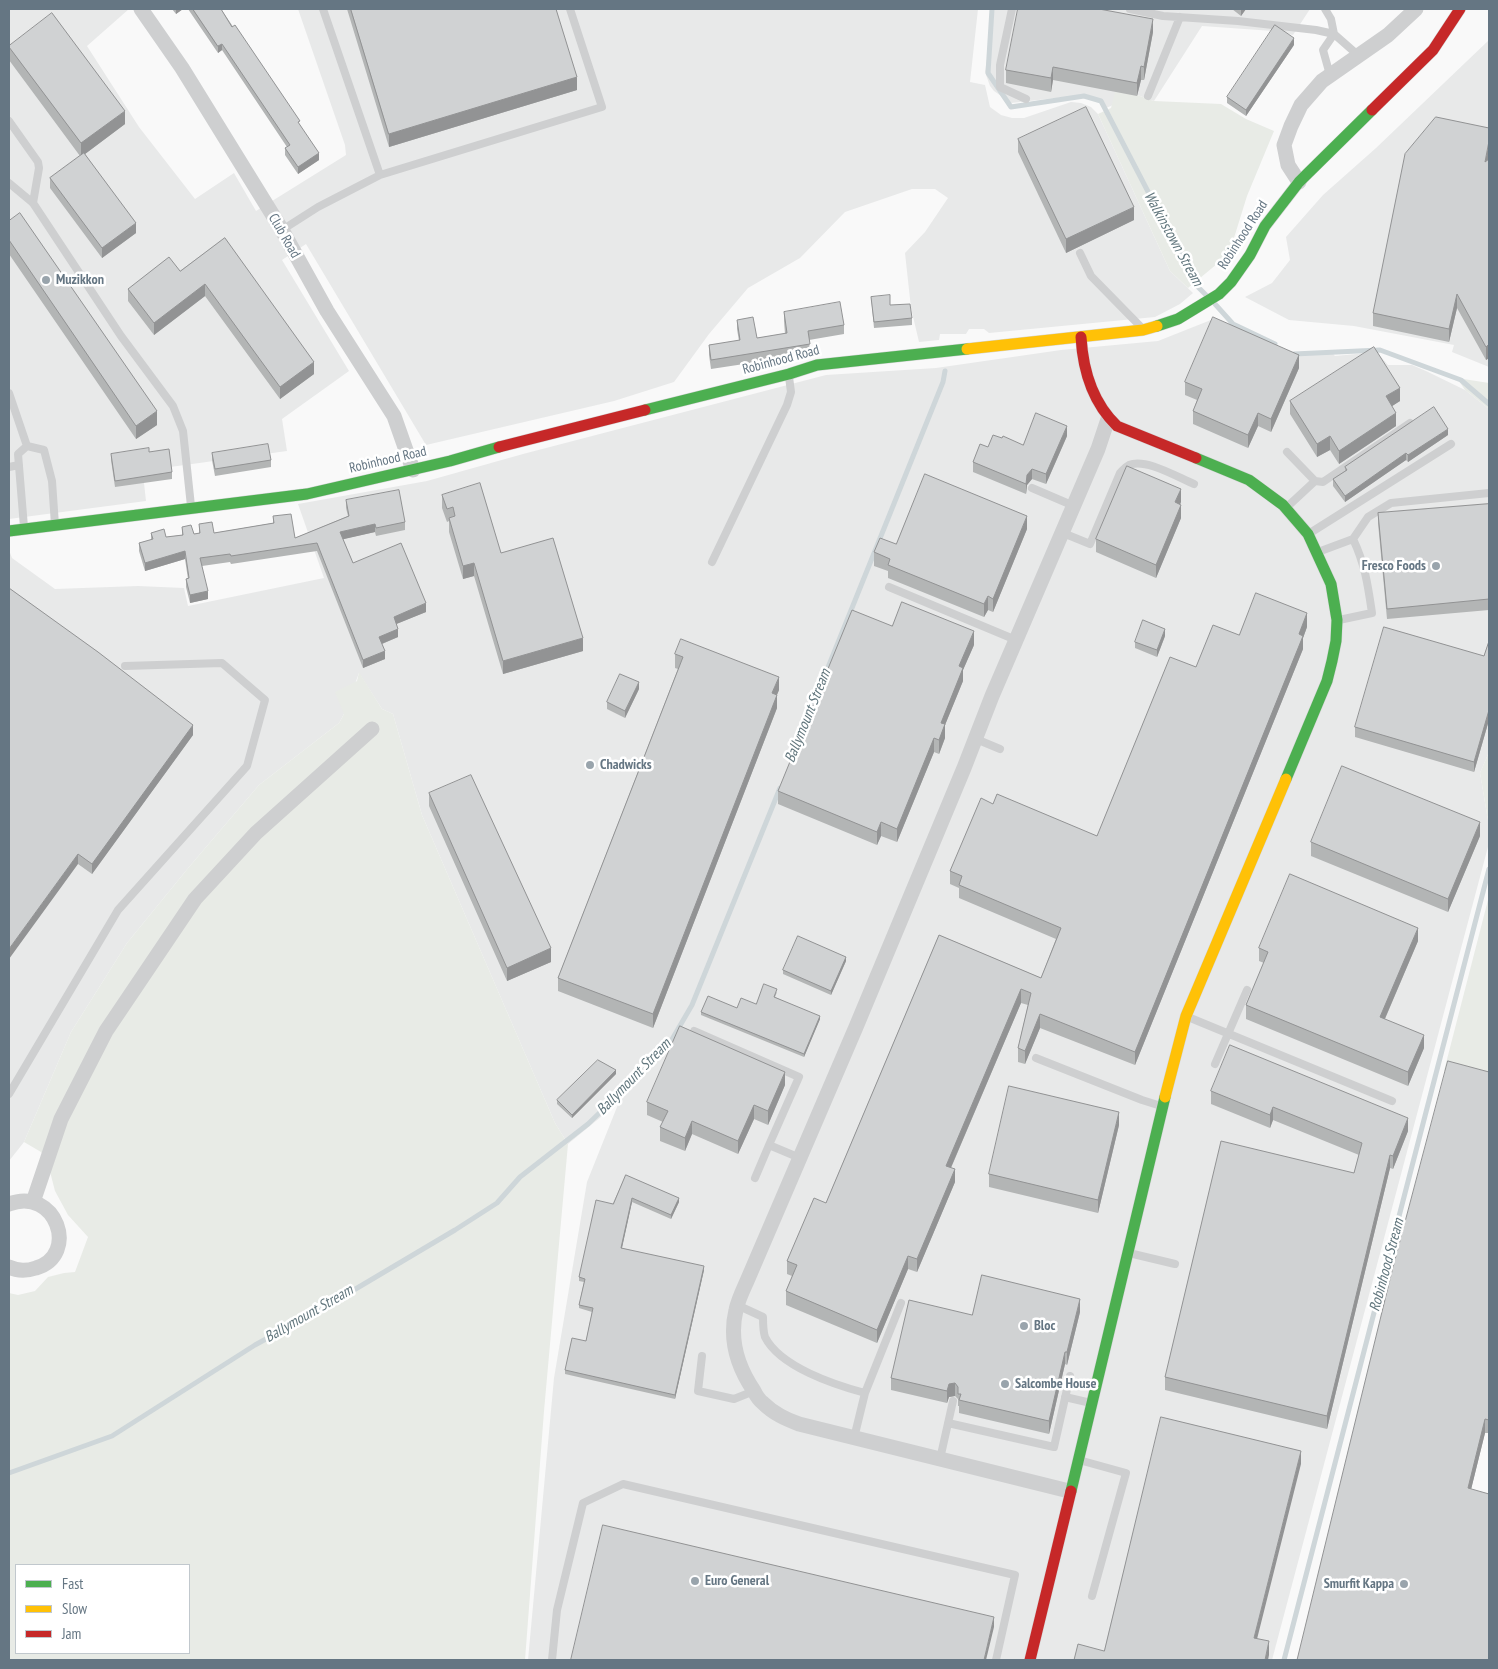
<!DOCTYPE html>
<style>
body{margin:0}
#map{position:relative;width:1498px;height:1669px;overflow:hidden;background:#f9f9f9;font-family:"PT Sans Narrow",sans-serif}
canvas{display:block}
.frame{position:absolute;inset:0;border:10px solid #657683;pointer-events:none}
.legend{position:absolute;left:15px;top:1564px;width:175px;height:90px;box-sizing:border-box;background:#fff;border:1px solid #c1c8cd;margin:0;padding:6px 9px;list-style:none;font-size:15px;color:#657683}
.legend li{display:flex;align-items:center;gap:10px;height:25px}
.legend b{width:25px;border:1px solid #c1c8cd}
</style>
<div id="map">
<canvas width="1498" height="1669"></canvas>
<div class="frame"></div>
<ul class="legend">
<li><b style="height:6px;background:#4caf50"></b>Fast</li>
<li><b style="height:6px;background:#ffc107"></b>Slow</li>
<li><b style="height:6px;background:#c62828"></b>Jam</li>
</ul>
</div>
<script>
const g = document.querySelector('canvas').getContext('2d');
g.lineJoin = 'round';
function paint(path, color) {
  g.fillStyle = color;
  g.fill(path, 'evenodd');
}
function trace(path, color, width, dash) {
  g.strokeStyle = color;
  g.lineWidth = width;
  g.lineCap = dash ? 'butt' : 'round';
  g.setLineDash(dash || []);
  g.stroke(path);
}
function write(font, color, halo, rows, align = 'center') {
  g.font = font + ' "PT Sans Narrow",sans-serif';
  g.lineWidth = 5;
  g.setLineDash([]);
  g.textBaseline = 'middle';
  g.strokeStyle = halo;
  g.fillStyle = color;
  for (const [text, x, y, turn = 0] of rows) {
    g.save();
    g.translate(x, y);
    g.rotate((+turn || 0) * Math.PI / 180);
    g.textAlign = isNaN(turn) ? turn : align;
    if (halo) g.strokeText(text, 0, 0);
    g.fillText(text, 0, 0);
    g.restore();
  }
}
const built = new Path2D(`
 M9 9H129L87 46 139 127 195 199 234 173 256 211 346 155 345 145 298 9H978L970 82 985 85 990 107 1001 115 1012 118H1024L1071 102 1081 103 1091 107 1098 114 1170 271 1193 293 1180 304 1155 317 989 333 984 329H969L966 334H940L939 340 919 342 911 308 905 253 925 232 948 198 935 189H912L845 212 800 258 748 288 709 334 674 382 614 401 426 445 306 244 282 260 349 371 282 419 287 451 170 467 141 456 146 501 9 519Z
 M994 9H1310L1293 35 1273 31 1202 26 1154 101 1137 95 1106 108 1099 100 1083 95 1011 103 994 91 990 86 985 72Z
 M1489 40V367L1452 352 1454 345 1354 326 1289 320 1245 297 1272 283 1290 260 1286 237 1323 195 1376 148Z
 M1216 318 1223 326 1287 354 1331 352 1335 356 1377 352 1388 365H1412L1426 371 1465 390 1489 409V752L1480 773 1489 826V843L1272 1660H528L554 1378 587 1182 619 1102 568 1144 555 1123 422 815 393 714 382 709 359 673 344 714 339 723 259 785 189 867 127 943 71 1032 24 1142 9 1161V550L12 558 55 589 138 586 184 588 188 606 324 578 298 504 427 481 523 454 826 375 936 368 1061 350 1158 341Z`);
const green = new Path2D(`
 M1115 92 1137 95 1154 101 1221 104 1246 119 1274 131 1247 196 1229 254 1188 288 1170 271 1098 114 1111 108Z
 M1457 378 1489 383V409L1465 390Z
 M359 672 382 709 393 714 422 815 555 1123 568 1144 544 1411 525 1660H9V1293L18 1295 35 1291 48 1277 64 1273 75 1272 88 1237 68 1215 55 1191 47 1160 41 1152 24 1142 71 1032 127 943 189 867 259 785 339 723 344 714 335 692 357 681ZM16 1565H189V1653H16Z
 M1489 752V826L1480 773Z
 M1489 896V1084L1444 1071Z`);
const stream = new Path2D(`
 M992 9 988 73 1011 107 1084 96 1101 101 1197 286 1207 296
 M1215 304 1233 324 1275 344
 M1294 354 1380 350 1461 380 1489 404
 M804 727 943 382 945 371
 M9 1473 112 1436 255 1345 337 1300 455 1230 497 1203 520 1177 588 1124 667 1048 692 1005 780 788
 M1284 1660 1489 869`);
const lane = new Path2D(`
 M323 9 380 175
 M1012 9 1000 65V87L1026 99
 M1130 9 1163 16 1238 21 1316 30 1334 34 1359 56
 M1325 9 1331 19 1334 34 1323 50 1330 75
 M1148 96 1180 17
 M9 121 38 162 39 168 33 203
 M9 183 33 203 121 336 173 406 183 431 191 506
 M282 230 318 207 380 175 602 107 570 9
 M1080 253 1091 276 1140 326
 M9 393 27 446
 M1287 452 1315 481 1287 507
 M9 467 19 465
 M1315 481 1323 482 1410 423
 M1032 488 1074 506
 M24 527 18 454 27 446 44 450 52 481 55 525
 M1063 533 1090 544 1120 473C1123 470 1125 467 1129 465 1146 458 1177 477 1194 484
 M1310 533 1451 444
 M1318 552 1353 539 1368 517 1391 503 1489 493
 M712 562 787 405 791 392 789 377
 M889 587 1016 640
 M1339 620 1372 613C1368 586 1365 564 1353 539
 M976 739 1000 749
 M1188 1017 1392 1101
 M694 1031 799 1077 769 1145 800 1158
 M1036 1058 1142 1100 1161 1106
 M1215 1064 1247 990
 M9 1094 118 910 247 766 265 700 222 663 125 666
 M755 1178 769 1145
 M1129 1253 1175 1264
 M737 1305 763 1317C763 1323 763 1331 765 1337 780 1367 835 1385 865 1393L854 1438
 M702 1356 698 1391 734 1399 754 1391
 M865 1393 901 1303
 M1065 1397 1091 1403
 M948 1423 1054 1447 1070 1376
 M940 1459 953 1401
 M1079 1460 1126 1473 1092 1596
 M552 1660 557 1610 583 1503 623 1484 1015 1575 996 1660`);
const street = new Path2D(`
 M141 9 182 68 282 230 327 311 394 416 413 470
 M1299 182 1288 165 1284 145 1291 126 1301 105 1322 81 1388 35 1416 9
 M33 1202 61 1119 106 1031 195 899 256 833 372 729
 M9 1204C56 1186 80 1255 36 1268 27 1271 17 1271 9 1267
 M1069 1491 799 1424C786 1419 774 1414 763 1403 759 1400 756 1395 754 1391 737 1366 729 1339 736 1310 738 1300 743 1290 747 1281L856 1027 964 768 992 696 1098 449 1108 419`);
const fast = new Path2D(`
 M1157 326 1178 319 1219 294 1231 282 1250 255 1265 226 1299 182 1372 110
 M645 410 789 374 817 365 967 349
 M1196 458 1249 480 1283 505 1308 534 1331 584 1337 620 1336 641 1332 661 1327 681 1286 779
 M9 531 307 494 450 461 499 447
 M1071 1491 1165 1097`);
const slow = new Path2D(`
 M967 349 1143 330 1157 326
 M1165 1097 1186 1016 1286 779`);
const jam = new Path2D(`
 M1372 110 1433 50 1460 9
 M1081 337C1083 371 1092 402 1117 426L1196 458
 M499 447 645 410
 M1030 1660 1071 1491`);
const wall = new Path2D(`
 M172 9H183L176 14Z
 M188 9H221L300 125 319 160 298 174 285 155V148L287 147 222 50 218 53Z
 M347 9H556L577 90 389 147Z
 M1232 9H1246L1241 16Z
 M1153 32 1144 80H1141L1137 96 1053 80 1051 92 1006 83V70Z
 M1294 45 1246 116 1227 103V97Z
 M9 46 125 124 85 154 136 233 102 258 50 188V178L80 156 9 60Z
 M1018 139 1134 220 1066 253 1018 152Z
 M1489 159V358L1486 360 1457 308 1449 342 1373 326V313Z
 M9 221 157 425 136 439 9 254Z
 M225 238 314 374 280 399 205 296 154 335 128 301V289L180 271Z
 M871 297 890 305 912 318V325L874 328Z
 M784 312 844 325V334L809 340 810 354 711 369 709 355V345L739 341 737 329V320L757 338 785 334 784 321Z
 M1299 368 1271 432 1258 426 1248 448 1193 424V411L1197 400 1185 395V382Z
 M1290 401H1400L1392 406 1396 426 1339 464 1330 450 1317 457 1290 414Z
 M1448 435 1408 462 1406 460 1345 502 1333 486V479L1345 471V467Z
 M1067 436 1046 484 1032 479 1027 485 1026 494 973 472V462L988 447 1023 445Z
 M149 452 172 472V479L115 487 111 460V454Z
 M212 453 271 460V467L215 476 212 460Z
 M442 495 501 553 583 651 503 674 474 576 463 579 449 532V521L447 522 442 508Z
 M346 500 405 522V530L376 536 375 532 343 539 353 563 426 612 396 624 398 637 382 644 385 659 363 668 317 551 231 564 230 562 202 566 208 599 190 603 186 587V579H188L185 559 145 571 139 551V543L151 540V533L166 537 182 535V527L194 534 199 533V524L214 533 273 523V516L295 538 348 516 346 508Z
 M1181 502 1180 505 1181 518 1156 578 1096 552V539Z
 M1489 504V610L1387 619 1378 523V513Z
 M1027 529 993 612 988 610 984 617 888 578V571L874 566V552L896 544Z
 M9 588 193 735 92 874 78 864Z
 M1307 627 1303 638V649L1135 1065 1040 1028 1025 1064 1018 1062V1048L1028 1005 1021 1003 951 1168 955 1182 917 1272 908 1269 877 1343 786 1305V1291L792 1276 787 1274V1261L826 1203 939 935 1041 978 1056 939 959 898V888L950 884V871L993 804 1097 836 1196 667 1239 635Z
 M1165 636 1157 657 1135 648V642Z
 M1489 641V720L1474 772 1355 737V727L1484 656Z
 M974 645 963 670V681L945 725V738L939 754 934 752 897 842 881 836 877 845 778 804V791Z
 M675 654 779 690 777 695V708L653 1028 558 991V978L678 669 675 668Z
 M639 689 625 718 607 709V702Z
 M429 793 551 962 507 981 429 806Z
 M1480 836 1448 912 1311 856V842Z
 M1418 941 1385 1019 1424 1048 1408 1086 1246 1019V1005L1264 963 1259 961V948Z
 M846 961 831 995 783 974V970Z
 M777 992 775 997 820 1019 804 1057 701 1015V1012L737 1008 756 1004Z
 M1489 1072V1433H1485L1471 1489 1297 1660Z
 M616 1074 572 1118 557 1104V1100Z
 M785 1085 768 1125 754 1119 738 1154 692 1134 685 1151 660 1141V1127L663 1122 647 1115V1102Z
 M1211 1091 1408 1131 1393 1169 1390 1168 1327 1429 1165 1390V1377L1354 1173 1359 1155 1273 1120 1270 1128 1211 1104Z
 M1119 1125 1098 1213 989 1187V1174Z
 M626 1175 679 1202 671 1219 632 1202 622 1248 704 1270 675 1399 565 1374V1370L586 1341 592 1312 579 1308V1305L584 1282 579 1281V1277Z
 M1080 1312 1067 1365 1065 1364 1049 1434 959 1413V1406H958V1399L955 1396 949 1397 947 1403 891 1390V1378L972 1315Z`);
const shadedWall = new Path2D(`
 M176 9H183L176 14Z
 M1241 9H1246L1241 16Z
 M1153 19V32L1144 80V67Z
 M1294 38V45L1246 116V110Z
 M222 44V50L218 53V46Z
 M1141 66V80L1137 96V83Z
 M1053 67V80L1051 92V78Z
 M577 77V90L389 147V134Z
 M125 111V124L81 157V143Z
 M1489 141V154L1485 176V162Z
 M319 153V160L298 174V167Z
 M1134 207V220L1066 253V239Z
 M136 223V233L102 258V248Z
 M205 284V296L154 335V323Z
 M1457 294V308L1449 342V329Z
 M1489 344V358L1486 360V347Z
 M1299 355V368L1271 432V419Z
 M314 362V374L280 399V387Z
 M1400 388V401L1386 410V396Z
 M157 411V425L136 439V426Z
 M1258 413V426L1248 448V435Z
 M1396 413V426L1339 464V451Z
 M1067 426V436L1046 484V474Z
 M1448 429V435L1408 462V455Z
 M1330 436V450L1317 457V444Z
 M1406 453V460L1345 502V496Z
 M1032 469V479L1027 485 1026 494V484L1027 475Z
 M1181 489V502L1175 516V502Z
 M1181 505V518L1156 578V565Z
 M1027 516V529L993 612V599Z
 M375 524V532L340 540V532Z
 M185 551V559L145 571V563Z
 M474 563V576L463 579V566Z
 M208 591V599L190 603V595Z
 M988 596V610L984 617V604Z
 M426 603V612L394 625V617Z
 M1307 613V627L1303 638V649L1135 1065V1052Z
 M398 629V637L379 645V637Z
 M1165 629V636L1157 657V650Z
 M974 631V645L963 670V681L945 725V738L939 754V740L941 723 959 666Z
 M583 638V651L503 674V661Z
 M385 651V659L363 668V660Z
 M779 677V690L772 706V693Z
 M639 682V689L625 718V711Z
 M777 695V708L653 1028V1014Z
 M1489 710V720L1474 772V762Z
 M193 725V735L92 874V864Z
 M934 738V752L897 842V829Z
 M881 822V836L877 845V832Z
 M1480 822V836L1448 912V899Z
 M78 854V864L9 959V949Z
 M1418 928V941L1380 1030V1017Z
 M551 948V962L507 981V968Z
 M846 957V961L831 995V991Z
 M1021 989V1003L946 1179V1166Z
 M1040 1014V1028L1025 1064V1051Z
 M820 1016V1019L804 1057V1054Z
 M1424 1035V1048L1408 1086V1072Z
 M616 1070V1074L572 1118V1115Z
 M785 1072V1085L768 1125V1111Z
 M754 1105V1119L738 1154V1141Z
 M1273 1107V1120L1270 1128V1115Z
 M1119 1112V1125L1098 1213V1200Z
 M1408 1118V1131L1393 1169V1156Z
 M692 1121V1134L685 1151V1138Z
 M1390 1155V1168L1327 1429V1416Z
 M955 1169V1182L917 1272V1259Z
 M632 1198V1202L621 1252V1248Z
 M679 1198V1202L671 1219V1215Z
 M908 1256V1269L877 1343V1330Z
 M704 1266V1270L675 1399V1395Z
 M1080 1299V1312L1067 1365V1352Z
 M1065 1352V1364L1049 1434V1421Z
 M955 1383V1396L949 1397 947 1403V1391L949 1384Z
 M1485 1419V1433L1468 1502V1488Z
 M1301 1451V1464L1254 1651V1638Z
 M994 1617V1627L986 1660H984Z
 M1269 1641V1655L1268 1660H1265Z`);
const building = new Path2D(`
 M193 9H221L232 27 235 25 300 121 298 122 319 153 298 167 285 148 290 145 222 44 218 46Z
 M351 9H556L577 77 389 134Z
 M1018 9H1099L1153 19 1144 67 1141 66 1137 83 1053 67 1051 78 1006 70Z
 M52 13 125 111 81 143 9 47V46Z
 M1275 25 1294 38 1246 110 1227 97Z
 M1086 107 1134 207 1066 239 1018 139Z
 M1436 117 1489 128V141L1485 162 1489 159V344L1486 347 1457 294 1449 329 1373 313 1405 154Z
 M84 153 136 223 102 248 50 178Z
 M20 213 157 411 136 426 9 240V221Z
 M225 238 314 362 280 387 205 284 154 323 128 289 169 257 180 271Z
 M890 295V305L910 304 912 318 874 322 871 297Z
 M840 302 844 325 808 331 810 344 711 360 709 345 740 340 737 320 753 317 757 338 787 333 784 312Z
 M1213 317 1299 355 1271 419 1258 413 1248 435 1193 411 1202 389 1185 382Z
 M1374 347 1400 388 1386 396 1396 413 1339 451 1330 436 1317 444 1290 401Z
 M1434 407 1448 429 1408 455 1406 453 1345 496 1333 479 1347 470 1345 467Z
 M1036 413 1067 426 1046 474 1032 469 1027 475 1026 484 973 462 980 444 988 447 993 435 1002 438 1003 436 1023 445Z
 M268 444 271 460 215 469 212 453Z
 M149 448V452L169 449 172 472 115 481 111 454Z
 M1127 466 1181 489 1175 502 1181 505 1156 565 1096 539Z
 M925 474 1027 516 993 599 988 596 984 604 888 565 890 559 874 552 880 538 896 544Z
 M480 483 501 553 553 538 583 638 503 661 474 563 463 566 449 518 455 516 453 507 447 509 442 495Z
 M399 490 405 522 376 528 375 524 340 532 353 563 401 543 426 603 394 617 398 629 379 637 385 651 363 660 317 543 231 556 230 554 200 558 208 591 190 595 186 579 189 578 185 551 145 563 139 543 153 539 151 533 164 529 166 537 183 535 182 527 191 525 194 534 200 533 199 524 212 522 214 533 274 523 273 516 291 514 295 538 349 516 346 500Z
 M1489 504V599L1387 609 1378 513Z
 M9 588 98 652 193 725 92 864 78 854 9 949Z
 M1256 593 1307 613 1299 634 1303 636 1135 1052 1040 1014 1025 1051 1018 1048 1031 993 1021 989 946 1166 955 1169 917 1259 908 1256 877 1330 786 1291 797 1265 787 1261 814 1198 826 1203 939 935 1041 978 1061 928 959 885 962 876 950 871 981 798 993 804 997 794 1097 836 1170 657 1196 667 1213 625 1239 635Z
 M902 602 974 631 959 666 963 668 941 723 945 724 939 740 934 738 897 829 881 822 877 832 778 791 852 610 892 626Z
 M1143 620 1165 629 1157 650 1135 642Z
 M1384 627 1484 656 1489 641V710L1474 762 1355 727Z
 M681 639 779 677 772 693 777 695 653 1014 558 978 683 657 675 654Z
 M620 674 639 682 625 711 607 702Z
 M1342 766 1480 822 1448 899 1311 842Z
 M471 775 551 948 507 968 429 793Z
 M1290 874 1418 928 1380 1017 1424 1035 1408 1072 1246 1005 1268 952 1259 948Z
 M798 936 846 957 831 991 783 970Z
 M764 984 777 989 774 997 820 1016 804 1054 701 1012 708 996 737 1008 741 998 756 1004Z
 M680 1026 785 1072 768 1111 754 1105 738 1141 692 1121 685 1138 660 1127 668 1111 647 1102Z
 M1230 1045 1408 1118 1393 1156 1390 1155 1327 1416 1165 1377 1221 1141 1354 1173 1362 1143 1273 1107 1270 1115 1211 1091Z
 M598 1060 616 1070 572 1115 557 1100Z
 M1448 1061 1489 1072V1420L1485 1419 1468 1488 1489 1494V1660H1297L1392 1271Z
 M1009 1086 1119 1112 1098 1200 989 1174Z
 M626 1175 679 1198 671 1215 632 1198 621 1248 704 1266 675 1395 565 1370 572 1338 586 1341 593 1308 579 1305 585 1279 579 1277 596 1200 613 1204Z
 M982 1275 1080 1299 1067 1352H1065L1049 1421 959 1400 961 1394H958V1387L955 1383 949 1384 947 1391 891 1378 909 1300 972 1315Z
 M1161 1417 1301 1451 1254 1638 1269 1641 1265 1660H1074L1078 1644 1104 1651Z
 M603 1525 994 1617 984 1660H571Z`);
const markers = [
 [46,280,5,"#99a4ac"],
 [1436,566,5,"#99a4ac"],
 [590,765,5,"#99a4ac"],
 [1024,1326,5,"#99a4ac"],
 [1005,1384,5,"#99a4ac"],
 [695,1581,5,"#99a4ac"],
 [1404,1584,5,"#99a4ac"]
];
const streetNames = [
 ["Robinhood Road",1243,235,-57],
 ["Club Road",284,236,60],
 ["Robinhood Road",781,360,-15],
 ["Robinhood Road",388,460,-13]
];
const poiNames = [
 ["Muzikkon",56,280],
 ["Fresco Foods",1426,566,"right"],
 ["Chadwicks",600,765],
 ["Bloc",1034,1326],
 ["Salcombe House",1015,1384],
 ["Euro General",705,1581],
 ["Smurfit Kappa",1394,1584,"right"]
];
const waterNames = [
 ["Walkinstown Stream",1173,239,61],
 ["Ballymount Stream",808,716,-68],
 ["Ballymount Stream",634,1077,-46],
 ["Robinhood Stream",1387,1265,-75],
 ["Ballymount Stream",309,1314,-30]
];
paint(built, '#e8e9e9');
paint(green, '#e8ebe6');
trace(stream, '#ced6d9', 5);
trace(fast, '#d5d6d7', 12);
trace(slow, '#d5d6d7', 12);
trace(jam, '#d5d6d7', 12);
trace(lane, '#cecfd0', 8);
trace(street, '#cecfd0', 15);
trace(fast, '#4caf50', 11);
trace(slow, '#ffc107', 11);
trace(jam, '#c62828', 11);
paint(wall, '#b3b5b5');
paint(shadedWall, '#929394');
paint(building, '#d0d2d3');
trace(building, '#929394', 1);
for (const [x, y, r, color] of markers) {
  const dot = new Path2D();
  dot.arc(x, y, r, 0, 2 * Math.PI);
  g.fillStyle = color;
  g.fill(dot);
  trace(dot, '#fff', 2);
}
write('14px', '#657683', '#fff', streetNames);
write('bold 14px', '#657683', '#fff', poiNames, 'left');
write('italic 15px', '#60757c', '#fff', waterNames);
</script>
